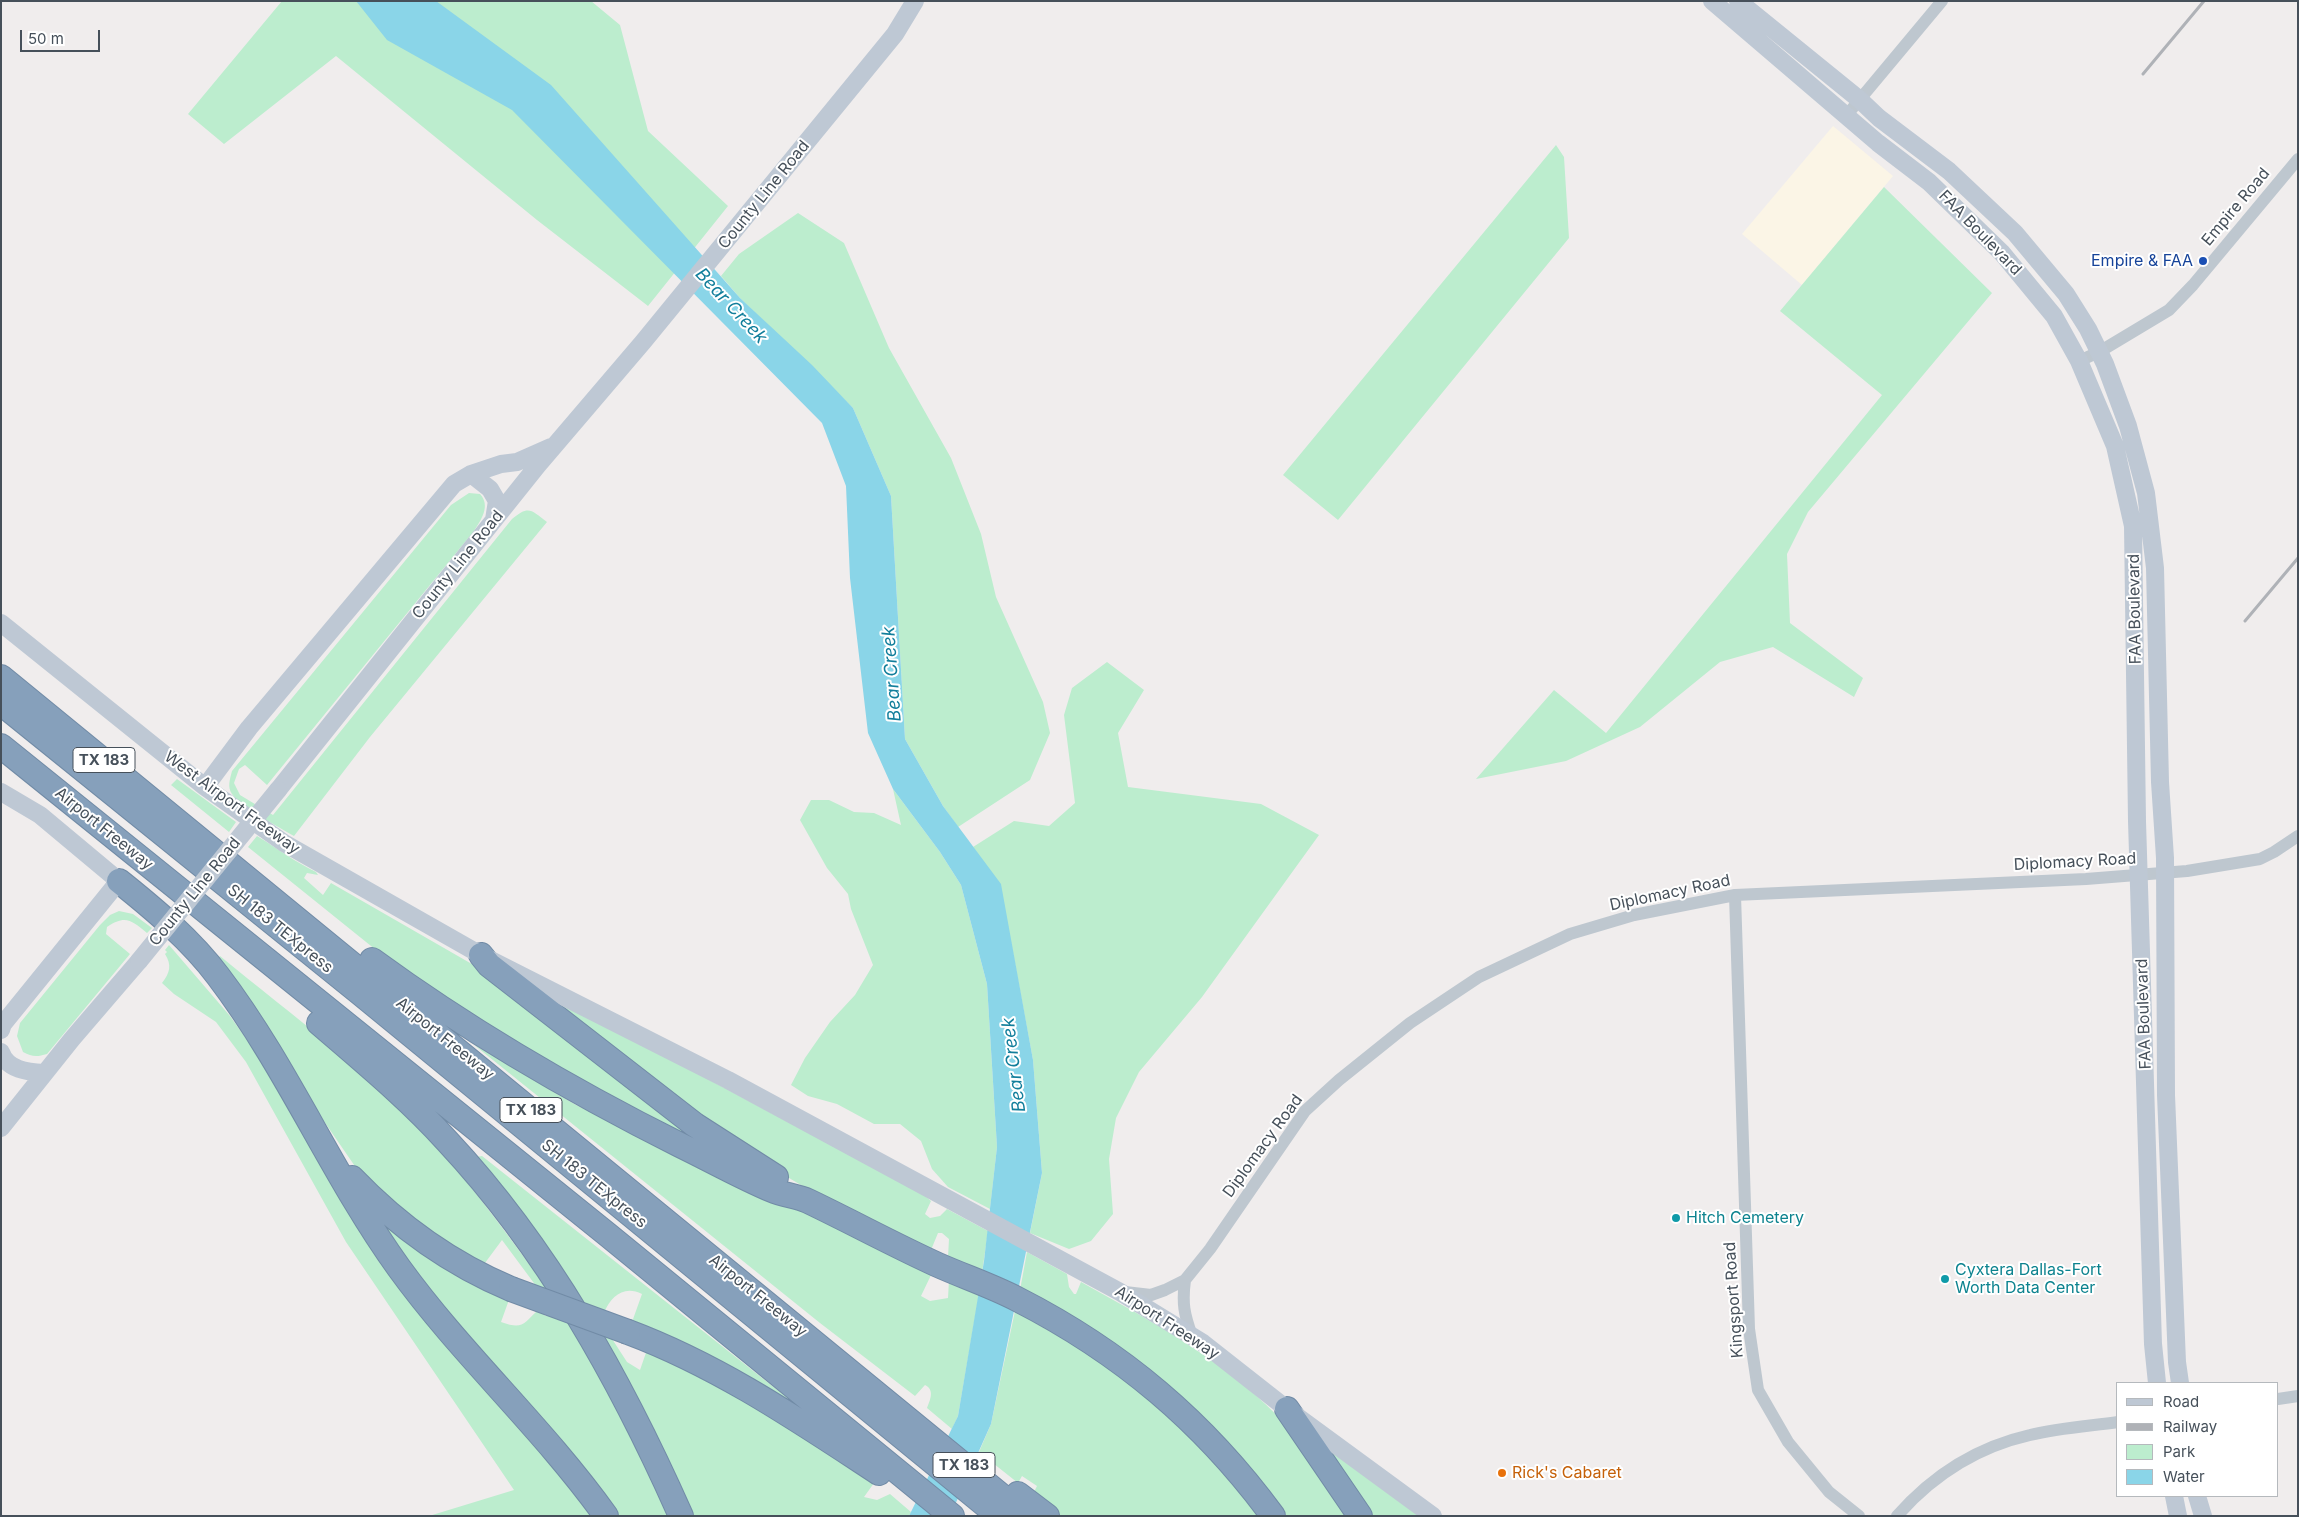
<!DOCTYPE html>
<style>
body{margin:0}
#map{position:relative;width:2299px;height:1517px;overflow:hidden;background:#f0eded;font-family:Inter,sans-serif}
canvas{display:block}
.frame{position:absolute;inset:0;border:2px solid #46505a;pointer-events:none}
.legend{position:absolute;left:2116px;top:1382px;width:162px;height:115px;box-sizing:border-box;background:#fff;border:1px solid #b5b9bd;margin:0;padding:6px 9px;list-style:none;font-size:15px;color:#46505a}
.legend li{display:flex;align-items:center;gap:10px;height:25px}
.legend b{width:25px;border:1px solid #b5b9bd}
.scale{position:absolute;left:20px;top:30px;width:80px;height:22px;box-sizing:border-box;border:2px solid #46505a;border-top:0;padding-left:6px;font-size:15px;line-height:18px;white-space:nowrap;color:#46505a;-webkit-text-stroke:4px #fff;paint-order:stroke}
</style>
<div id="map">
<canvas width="2299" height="1517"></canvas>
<div class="frame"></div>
<ul class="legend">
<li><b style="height:6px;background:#bec8d4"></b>Road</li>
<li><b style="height:6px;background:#afb2b7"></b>Railway</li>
<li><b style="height:14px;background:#bcedce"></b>Park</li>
<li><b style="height:14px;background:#8ad5e8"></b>Water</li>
</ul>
<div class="scale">50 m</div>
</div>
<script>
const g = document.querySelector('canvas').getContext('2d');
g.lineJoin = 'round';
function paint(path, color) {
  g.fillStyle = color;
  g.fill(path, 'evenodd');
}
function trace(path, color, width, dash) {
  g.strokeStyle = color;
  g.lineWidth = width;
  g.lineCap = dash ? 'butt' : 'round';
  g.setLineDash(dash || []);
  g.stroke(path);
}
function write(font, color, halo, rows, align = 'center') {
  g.font = font + ' Inter,sans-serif';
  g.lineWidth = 4;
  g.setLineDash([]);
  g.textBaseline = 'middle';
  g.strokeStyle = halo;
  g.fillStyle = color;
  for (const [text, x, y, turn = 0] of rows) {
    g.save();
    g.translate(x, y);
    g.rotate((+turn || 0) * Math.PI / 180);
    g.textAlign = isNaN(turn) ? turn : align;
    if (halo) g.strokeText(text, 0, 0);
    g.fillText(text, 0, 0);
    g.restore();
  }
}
const commercial = new Path2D(`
 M1833 126 1893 176 1802 285 1742 234Z`);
const green = new Path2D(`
 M282 1H591L620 25 648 131 728 206 648 306 537 220 336 56 224 144 188 114Z
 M1556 145 1564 157 1569 238 1338 520 1283 475Z
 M1884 187 1992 293 1808 512 1787 554 1790 623 1863 678 1854 697 1773 647 1720 662 1640 727 1566 761 1476 779 1554 690 1606 733 1882 395 1780 311Z
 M798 213 844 243 889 348 951 458 981 534 996 597 1043 702 1050 733 1030 780 958 827 943 806 905 739 891 496 853 408 740 298 721 276 739 254Z
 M469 493 480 494C491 506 481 520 474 531L267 785 245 765 239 769 234 783 240 795 273 815 512 519C529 505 531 510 547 522L370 737 294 836C279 827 241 807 232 794 227 787 230 779 232 771L451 505Z
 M1107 662 1144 690 1118 733 1128 787 1261 804 1319 835 1202 997 1139 1072 1116 1118 1109 1159 1113 1214 1091 1241 1069 1249 1030 1233 1042 1173 1033 1060 1001 889 973 847 1014 821 1049 826 1075 803 1064 715 1072 688Z
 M177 779 236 822 229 832 171 785Z
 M893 789 940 852 961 885 987 984 997 1147 990 1209 948 1187 932 1169 921 1141 900 1124H874L837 1104 808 1096 791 1085 805 1058 830 1022 855 995 873 965 851 909 848 894 827 868 800 820 811 800H829L854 812 874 813 901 825Z
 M257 836C277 848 295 862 316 872L318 875 307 873 304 878 323 895 331 883 484 971 698 1138 694 1140 515 1044 376 950 248 847Z
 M119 911 133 914 152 928 147 933C132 921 126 914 107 927L106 934 130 954 47 1054C37 1057 32 1057 23 1052L17 1036 20 1023 100 925 110 915Z
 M169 945 230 1016 259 1057 361 1234 435 1327 595 1516H429L514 1490 346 1242 246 1062 216 1022 174 994 162 983C170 973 172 965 165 954L167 952 165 950Z
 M220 956C293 1016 371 1073 434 1143 476 1191 515 1244 552 1296L542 1294 502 1240 482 1267 436 1240 361 1175 215 963Z
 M559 999 924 1195 931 1201 925 1214 930 1218 940 1216 947 1209 988 1231 982 1273 948 1257 949 1239 942 1233H938L931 1250 816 1194 747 1153 551 1003Z
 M473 1044 576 1105 932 1273 921 1296 930 1301 948 1298 949 1280 979 1294 958 1416 952 1429 927 1408C930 1400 935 1390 925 1385L915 1396 820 1323Z
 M482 1156 819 1423 632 1322 642 1294C624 1285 611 1296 604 1313L585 1307 476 1157Z
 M388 1227 510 1297 501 1322C523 1330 523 1324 538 1310H542L545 1316 556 1312 564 1314 599 1372 670 1516H616C541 1419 456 1329 386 1229Z
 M1027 1252 1067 1274 1069 1287 1074 1294H1076L1081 1282C1155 1323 1231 1364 1289 1428 1313 1455 1333 1487 1356 1516H1287L1274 1499 1020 1290Z
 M1015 1311 1096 1358 1132 1384 1195 1440 1261 1516H1058L1033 1494 1037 1486 1022 1476 1018 1483 979 1452 991 1424Z
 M594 1325 605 1328 627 1362 640 1370 649 1344 700 1369 874 1483 864 1497 877 1500 890 1494 911 1512 909 1516H691C663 1450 632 1386 594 1325Z
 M1322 1441 1421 1516H1370Z`);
const water = new Path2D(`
 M356 1H436L551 85 740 298 812 365 853 408 891 496 905 739 943 806 1001 884 1033 1060 1042 1173 991 1424 950 1516H909L958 1416 984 1261 997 1147 987 984 961 885 940 852 893 789 868 733 850 578 846 486 822 423 512 110 387 40Z`);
const street = new Path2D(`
 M1846 116 1942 1
 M2079 361 2099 352 2169 310 2193 285 2298 159
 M1735 895 1749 1329 1758 1390 1788 1442 1829 1492 1859 1516
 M1185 1280C1182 1303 1184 1314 1192 1336
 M1125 1292 1151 1295 1165 1290 1185 1280 1210 1249 1305 1111 1339 1080 1410 1023 1479 977 1570 934 1634 915 1735 895 2086 879 2187 871 2260 859 2274 852 2298 836
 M2278 1399 2298 1396
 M1897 1516C1933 1475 1977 1447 2030 1435 2058 1428 2089 1426 2118 1422`);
const secondary = new Path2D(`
 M1712 1 1878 143 1929 182 2002 253 2054 316 2079 361 2115 446 2133 526 2137 821 2153 1344 2157 1383
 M1738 1 1860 100 1879 118 1949 171 2015 233 2066 294 2088 329 2105 364 2128 426 2146 493 2155 568 2160 782 2165 858 2166 1095 2177 1362 2180 1383
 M471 474 490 489 497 501 494 520
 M1 623 205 787 284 843 481 955 728 1080 1120 1292 1203 1343 1287 1409 1433 1516
 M205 787 249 728 454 484 471 474 501 464 517 462 551 447
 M278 790 538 465 643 342 895 34 915 1
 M1 792 40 815 119 881 3 1024 1 1030
 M1 1052C7 1070 28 1072 44 1073
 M1 1128 72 1039 139 961
 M2174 1496 2178 1516
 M2197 1496 2203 1516`);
const highway = new Path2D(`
 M1 677 1026 1516
 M1 703 360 993 999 1516
 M1 746 608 1235 952 1516
 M119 881C154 909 191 940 218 976 288 1068 332 1175 399 1268 462 1355 543 1428 606 1516
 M481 955 489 965 695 1125 776 1177
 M372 960C469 1031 572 1091 680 1145 711 1160 741 1177 772 1190 784 1195 797 1196 808 1201 852 1222 894 1245 938 1265 965 1277 992 1286 1017 1299 1121 1352 1204 1422 1273 1516
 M319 1023C363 1061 408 1098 447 1141 548 1249 621 1381 681 1516
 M352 1178C398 1226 449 1263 511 1289
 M628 1332C719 1366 798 1420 879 1473
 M1287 1409 1360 1516
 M1018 1494 1047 1516`);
const rail = new Path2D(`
 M2143 74 2204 1
 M2245 621 2298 558`);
const secondaryBridge = new Path2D(`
 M139 961 278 790`);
const highwayBridge = new Path2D(`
 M511 1289 628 1332`);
const markers = [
 [2203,261,5,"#1a4fb4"],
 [1676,1218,5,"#0f9aa8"],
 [1945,1279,5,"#0f9aa8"],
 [1502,1473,5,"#e8710a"]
];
const shields = [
 [104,760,62],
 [531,1110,62],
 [964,1465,62]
];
const shieldNames = [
 ["TX 183",104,760],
 ["TX 183",531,1110],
 ["TX 183",964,1465]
];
const streetNames = [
 ["County Line Road",764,195,-51],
 ["Empire Road",2236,207,-50],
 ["FAA Boulevard",1980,233,46],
 ["County Line Road",458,565,-51],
 ["FAA Boulevard",2135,609,-91],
 ["West Airport Freeway",232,803,36],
 ["Airport Freeway",104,829,39],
 ["Diplomacy Road",2075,862,-3],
 ["County Line Road",195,892,-51],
 ["Diplomacy Road",1670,893,-12],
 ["SH 183 TEXpress",280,929,39],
 ["FAA Boulevard",2144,1014,-92],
 ["Airport Freeway",445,1039,39],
 ["Diplomacy Road",1263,1146,-54],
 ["SH 183 TEXpress",594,1184,39],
 ["Airport Freeway",758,1296,39],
 ["Kingsport Road",1734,1300,-94],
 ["Airport Freeway",1167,1323,33]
];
const transitNames = [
 ["Empire & FAA",2193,261]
];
const cultureNames = [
 ["Hitch Cemetery",1686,1218],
 ["Cyxtera Dallas-Fort",1955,1270],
 ["Worth Data Center",1955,1288]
];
const foodNames = [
 ["Rick's Cabaret",1512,1473]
];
const waterNames = [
 ["Bear Creek",731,306,47],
 ["Bear Creek",892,674,-94],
 ["Bear Creek",1014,1065,-97]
];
paint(commercial, '#fbf5e6');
paint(green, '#bcedce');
paint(water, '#8ad5e8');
trace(highway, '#718ba6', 26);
trace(street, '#bec7cf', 12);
trace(secondary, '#bec8d4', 18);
trace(highway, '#86a0bb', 24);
trace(rail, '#afb2b7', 3);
trace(highwayBridge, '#718ba6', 26, []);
trace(secondaryBridge, '#bec8d4', 18);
trace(highwayBridge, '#86a0bb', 24);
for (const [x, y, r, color] of markers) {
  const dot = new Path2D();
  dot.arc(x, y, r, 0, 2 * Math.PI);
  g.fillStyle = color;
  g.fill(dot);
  trace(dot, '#fff', 2);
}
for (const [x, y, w] of shields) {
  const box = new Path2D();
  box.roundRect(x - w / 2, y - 12.5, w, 25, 4);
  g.fillStyle = '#fff';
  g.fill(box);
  trace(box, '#46505a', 1);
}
write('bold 15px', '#46505a', null, shieldNames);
write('16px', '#46505a', '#fff', streetNames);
write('16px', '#164399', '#fff', transitNames, 'right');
write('16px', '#0d838f', '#fff', cultureNames, 'left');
write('16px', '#c56008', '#fff', foodNames, 'left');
write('italic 18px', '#117e9b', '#fff', waterNames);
</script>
